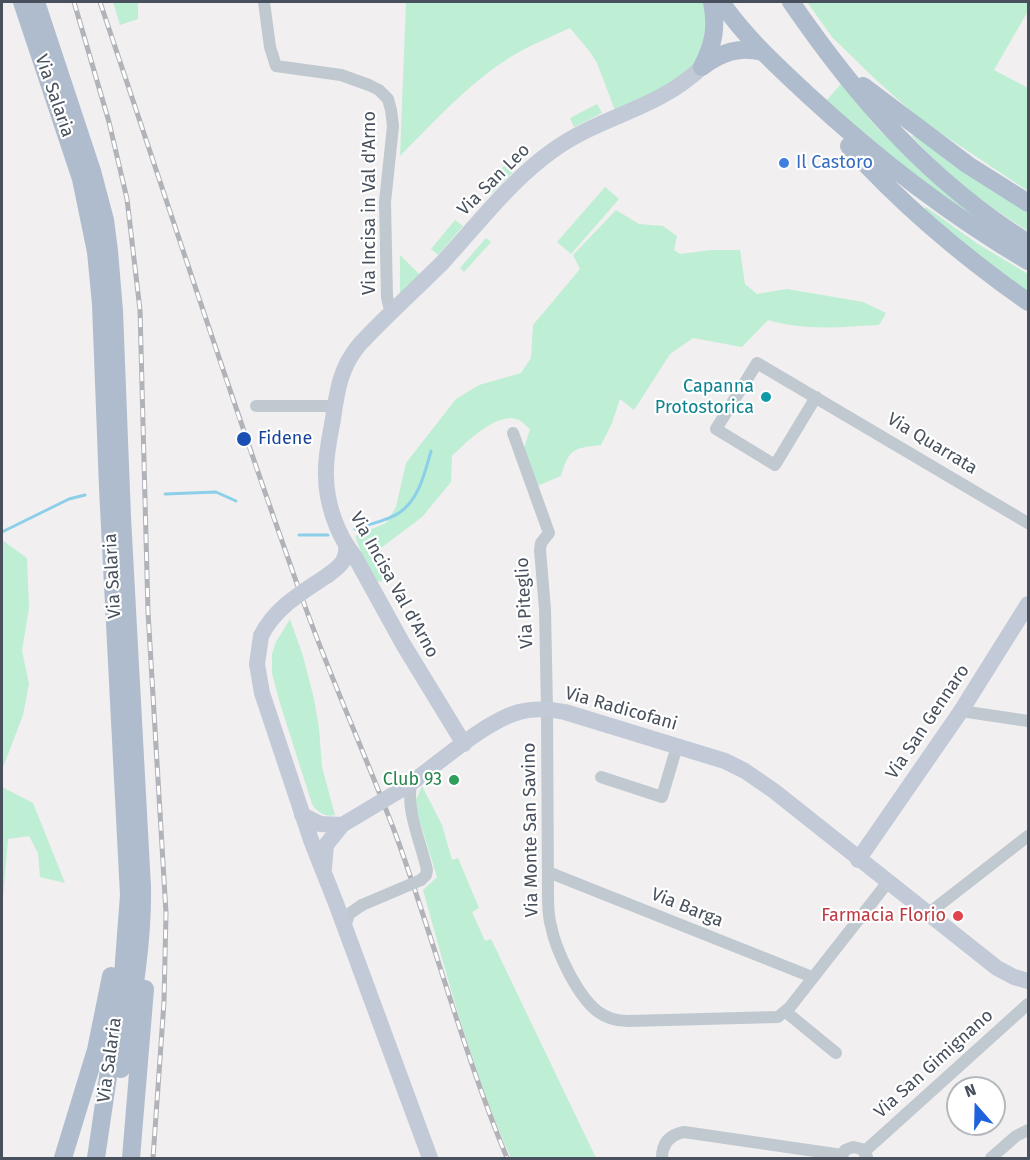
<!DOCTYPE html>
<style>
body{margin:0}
#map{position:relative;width:1030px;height:1160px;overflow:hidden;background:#f1efef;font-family:"Fira Sans",sans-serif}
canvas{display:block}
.frame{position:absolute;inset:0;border:3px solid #47505c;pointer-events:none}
.north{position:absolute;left:946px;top:1076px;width:60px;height:60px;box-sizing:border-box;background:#fff;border:2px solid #b5b9be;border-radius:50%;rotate:340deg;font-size:16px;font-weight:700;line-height:24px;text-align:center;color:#47505c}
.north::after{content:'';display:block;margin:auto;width:21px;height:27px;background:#1e63dc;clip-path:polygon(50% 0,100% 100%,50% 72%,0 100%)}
</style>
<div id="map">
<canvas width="1030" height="1160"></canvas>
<div class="frame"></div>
<div class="north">N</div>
</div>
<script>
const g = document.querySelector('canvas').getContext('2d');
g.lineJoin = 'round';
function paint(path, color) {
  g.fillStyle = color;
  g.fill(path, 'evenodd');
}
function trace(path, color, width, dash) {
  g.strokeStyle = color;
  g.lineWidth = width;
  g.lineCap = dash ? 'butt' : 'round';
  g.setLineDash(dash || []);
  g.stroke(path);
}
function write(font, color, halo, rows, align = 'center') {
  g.font = font + ' "Fira Sans",sans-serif';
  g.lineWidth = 4.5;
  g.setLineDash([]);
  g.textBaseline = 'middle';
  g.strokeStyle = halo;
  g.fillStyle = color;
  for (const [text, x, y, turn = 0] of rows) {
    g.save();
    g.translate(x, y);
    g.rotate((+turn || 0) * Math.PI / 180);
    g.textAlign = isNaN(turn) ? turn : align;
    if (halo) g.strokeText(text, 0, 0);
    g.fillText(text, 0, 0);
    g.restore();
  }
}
const green = new Path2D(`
 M113 2H138V19L120 25Z
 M406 2H706L708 40 688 74 616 113 597 63 590 52 570 28C553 36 535 43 519 52 473 78 437 119 400 156Z
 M807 2H1028V11L994 70 1028 88V191L921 120 875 79 832 37Z
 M841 84 880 131 930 176 1028 252 946 201 825 102Z
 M597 104 602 113 574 127 570 118Z
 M916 133 1028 210V231C987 206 944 173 912 136Z
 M505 165 513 172 491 194 483 186Z
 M605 187 619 199 571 254 557 242Z
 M926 207 978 244 1028 274V296L923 211Z
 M616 210 639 224 663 226 677 236 674 250 680 254 711 250H740L745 284 757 294 787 289 863 302 886 313 879 325C842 327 804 331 768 320L742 347 693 338 670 354 634 410 620 399 612 423 601 445C574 448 569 448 561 476L537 486 524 448 530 429C527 427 523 422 519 420 498 410 465 443 452 456L451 482 422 517 381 548 385 575 381 582 367 577 365 563 355 536 386 523 396 507 406 463 456 399 479 385 521 373 531 358 533 325 580 269 573 255Z
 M455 220 463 226 438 255 431 249Z
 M486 238 491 242 464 272 460 268Z
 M400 255 420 275 400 296Z
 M2 540 27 558 29 608 22 651 29 684 23 715 2 770Z
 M290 619 303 656 314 699 319 728 322 767 335 815C325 818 317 812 312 804L279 700 272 673V654L276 642Z
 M422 786 442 825 452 860 458 858 479 908 472 912 485 941 491 939 596 1158H511C473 1073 448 980 423 890L437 877 417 812 416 800Z
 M2 787 33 803 65 883 40 877 38 853 29 836 8 839 2 910Z`);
const stream = new Path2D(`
 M165 494 216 492 236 501
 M355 529C369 524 387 521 399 513 419 500 425 472 431 451
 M2 532 69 499 85 495
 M299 535H328`);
const street = new Path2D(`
 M264 2 270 47 276 66 341 75 369 85 379 90 388 99 391 110 393 126 385 202 387 297 389 306 394 311
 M816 397 775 465 716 429 757 363 1028 523
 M256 406H335
 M513 433 549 533 541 543 540 550 545 609 547 709 548 894C548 905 548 916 551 926 556 951 577 995 597 1011 606 1018 617 1021 628 1021L778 1017 790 1007 888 882
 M961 711 1028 721
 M601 777 662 797 677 746
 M411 783C406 812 421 842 427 870L426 875 421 880
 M548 872 812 977
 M929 913 1028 836
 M345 927 349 914 362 905
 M786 1012 836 1053
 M865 1151 1028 1004
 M662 1158C662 1144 669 1135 684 1132L842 1155
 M841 1158 845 1150 853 1147 862 1149 867 1157
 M991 1158 1016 1136 1028 1130`);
const secondary = new Path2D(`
 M328 575C339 567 348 560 346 546
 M261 636 257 664 262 693 311 840 337 906 430 1158
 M464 744 403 644 355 557C336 534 325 500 326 470 326 453 330 436 333 419 337 391 340 368 359 345 386 316 415 290 443 262 478 224 509 182 552 151 601 115 656 111 702 67
 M404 788C436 766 483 722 519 712 534 708 550 709 565 712L725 761 745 771 774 791 997 968 1014 977 1028 981
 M302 815 320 824 342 825
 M858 860 961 711 1028 604
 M324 868 326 845 342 825`);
const primary = new Path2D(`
 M22 2 81 179 96 252 101 304 108 488 129 895 123 975 96 1158
 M36 2 92 171 105 220 109 251 114 311 122 517 142 887C143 948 131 1009 121 1069
 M721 2C745 37 776 65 807 94 876 158 948 214 1028 261
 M791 2C857 98 928 180 1028 243
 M703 66C722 52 740 46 763 52
 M702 67C714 44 717 27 712 2
 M863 86 968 165 1028 203
 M849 146C902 205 964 257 1028 302
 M63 1158 96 1050 111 976
 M131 1158 145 989`);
const rail = new Path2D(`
 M74 2 109 122 127 199 140 310 148 612 166 913 164 1002 153 1158
 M100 2C168 204 234 408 306 609 334 686 368 761 397 838 435 944 464 1054 507 1158`);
const streetBridge = new Path2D(`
 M362 905 421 880`);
const secondaryBridge = new Path2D(`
 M261 636C275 607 303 592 328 575
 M342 825 404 788`);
const markers = [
 [784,163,6,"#3f7fe0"],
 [766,397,6,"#0f9aa8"],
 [244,439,8,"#1a4fb4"],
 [454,780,6,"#2e9e5b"],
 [958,916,6,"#e0444e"]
];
const streetNames = [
 ["Via Salaria",54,96,71],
 ["Via San Leo",494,180,-45],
 ["Via Incisa in Val d'Arno",370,203,-90],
 ["Via Quarrata",932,444,31],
 ["Via Salaria",113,576,-93],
 ["Via Incisa Val d'Arno",394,585,61],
 ["Via Piteglio",525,603,-93],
 ["Via Radicofani",621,709,16],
 ["Via San Gennaro",928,722,-56],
 ["Via Monte San Savino",531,830,-91],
 ["Via Barga",687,908,22],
 ["Via Salaria",110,1060,-82],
 ["Via San Gimignano",934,1064,-42]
];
const shopNames = [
 ["Il Castoro",796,163]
];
const cultureNames = [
 ["Capanna",754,387],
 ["Protostorica",754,408]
];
const transitNames = [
 ["Fidene",258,439]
];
const leisureNames = [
 ["Club 93",442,780]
];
const healthNames = [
 ["Farmacia Florio",946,916]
];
paint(green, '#beeed4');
trace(stream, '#8ccfe9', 3);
trace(street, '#c0c8d0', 12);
trace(secondary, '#c2cad7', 16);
trace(primary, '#afbccd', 18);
trace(rail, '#b1b3b9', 5);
trace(rail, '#fff', 3, [9]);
trace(streetBridge, '#c0c8d0', 12);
trace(secondaryBridge, '#c2cad7', 16);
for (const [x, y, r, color] of markers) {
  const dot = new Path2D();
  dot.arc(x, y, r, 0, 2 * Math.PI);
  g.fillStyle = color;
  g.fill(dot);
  trace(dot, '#fff', 2);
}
write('18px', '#47505c', '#fff', streetNames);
write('18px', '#366cbe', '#fff', shopNames, 'left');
write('18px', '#0d838f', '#fff', cultureNames, 'right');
write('18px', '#164399', '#fff', transitNames, 'left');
write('18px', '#27864d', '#fff', leisureNames, 'right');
write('18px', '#be3a42', '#fff', healthNames, 'right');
</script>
